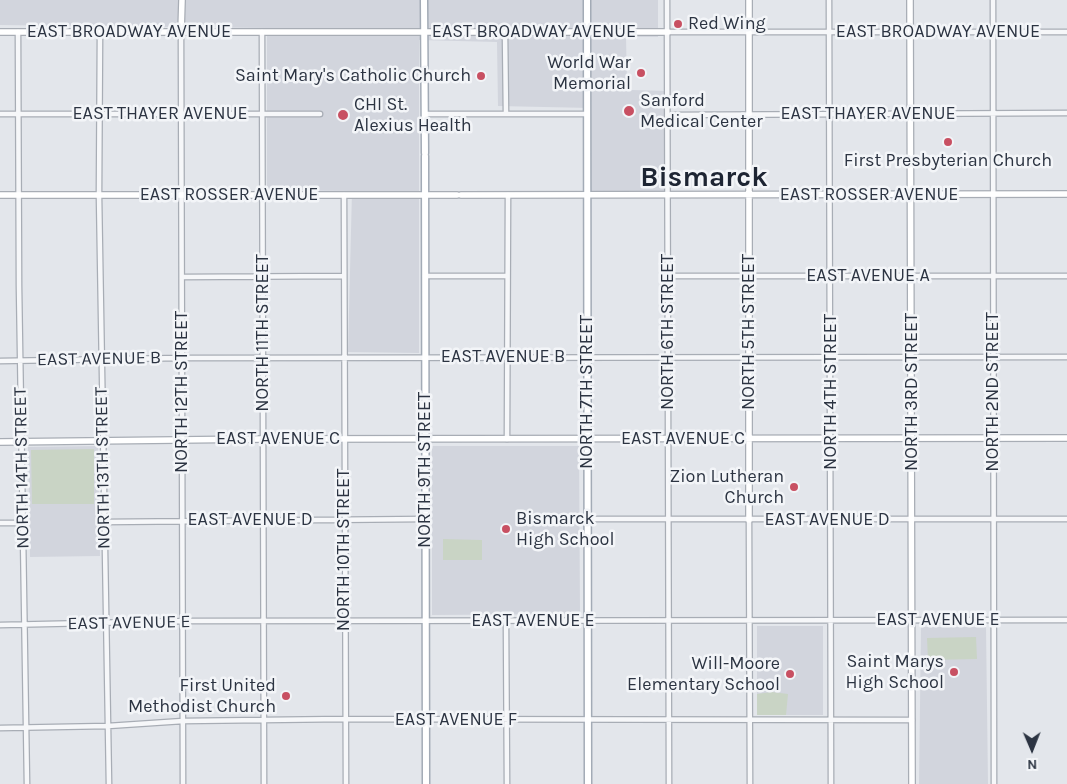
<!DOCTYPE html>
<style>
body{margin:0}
#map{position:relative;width:1067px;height:784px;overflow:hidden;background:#e3e6eb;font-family:Karla,sans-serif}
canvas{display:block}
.north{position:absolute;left:1007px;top:724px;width:50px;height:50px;-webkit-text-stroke:4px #f3f5f8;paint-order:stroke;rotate:179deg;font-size:14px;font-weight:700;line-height:20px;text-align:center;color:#2c3442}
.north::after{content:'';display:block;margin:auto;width:18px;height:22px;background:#2c3442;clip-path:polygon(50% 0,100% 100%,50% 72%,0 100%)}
</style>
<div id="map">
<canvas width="1067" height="784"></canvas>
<div class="north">N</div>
</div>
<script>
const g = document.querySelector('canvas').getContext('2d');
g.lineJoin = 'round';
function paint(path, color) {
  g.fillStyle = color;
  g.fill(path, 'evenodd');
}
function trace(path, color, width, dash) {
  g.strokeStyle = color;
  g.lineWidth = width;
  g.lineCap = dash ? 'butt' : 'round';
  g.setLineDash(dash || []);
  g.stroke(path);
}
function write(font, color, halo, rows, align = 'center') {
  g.font = font + ' Karla,sans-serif';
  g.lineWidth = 5;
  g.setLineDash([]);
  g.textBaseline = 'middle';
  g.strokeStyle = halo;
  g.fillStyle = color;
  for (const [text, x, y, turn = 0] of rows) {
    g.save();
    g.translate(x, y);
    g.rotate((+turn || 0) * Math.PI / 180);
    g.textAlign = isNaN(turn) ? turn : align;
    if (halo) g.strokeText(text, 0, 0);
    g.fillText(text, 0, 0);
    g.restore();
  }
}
const built = new Path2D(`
 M0 0H658V37H626L627 85 632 90 668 91V195H587V114L591 108 498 106 497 42 419 40V353L348 352 352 191 267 190V28L0 25Z
 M98 446 100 556 30 557 28 447Z
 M432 446H579L580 614 432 615Z
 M757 626H823V715H757Z
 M921 627H986L988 784H919Z`);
const green = new Path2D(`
 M94 449V504H32L31 450Z
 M443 539 482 540V560H443Z
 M976 637 977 659 928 660 927 638Z
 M772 692 788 694 786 715H757V694Z`);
const street = new Path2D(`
 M667 0 669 784
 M829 0 831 784
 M993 0 994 784
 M18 32 19 286 27 784
 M100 32 99 195 109 784
 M181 32 183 784
 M262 32 264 784
 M668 32H1067
 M505 33 506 114
 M0 114H320
 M425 114H587
 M668 115 1067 113
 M344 195 346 784
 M425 276H506
 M668 276H1067
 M182 277 344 276
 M0 361 181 358 1067 357
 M507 439 508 195
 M587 519H1067
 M749 520 750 784
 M104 522 426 519
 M0 523H23
 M506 621 507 784
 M0 625 182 621 1067 620
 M0 728 108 726 183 721 344 719 912 720`);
const secondary = new Path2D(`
 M749 0V520
 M910 0 912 784
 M0 32H668
 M181 32 182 0
 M0 195H457
 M461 195 1067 194
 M0 442 263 439 1067 438`);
const primary = new Path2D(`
 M424 0 425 153
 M587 0 588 784
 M425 156 426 784`);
const markers = [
 [678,24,5,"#c85062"],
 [641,73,5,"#c85062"],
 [481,76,5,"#c85062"],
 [629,111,6,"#c85062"],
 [343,115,6,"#c85062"],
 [948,142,5,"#c85062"],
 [794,487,5,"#c85062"],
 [506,529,5,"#c85062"],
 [954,672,5,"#c85062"],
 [790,674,5,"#c85062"],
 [286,696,5,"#c85062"]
];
const poiNames = [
 ["Red Wing",688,24,"left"],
 ["World War",631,63],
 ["Memorial",631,84],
 ["Saint Mary's Catholic Church",471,76],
 ["Sanford",640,101,"left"],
 ["Medical Center",640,122,"left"],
 ["CHI St.",354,105,"left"],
 ["Alexius Health",354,126,"left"],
 ["First Presbyterian Church",948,161,"center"],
 ["Zion Lutheran",784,477],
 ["Church",784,498],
 ["Bismarck",516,519,"left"],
 ["High School",516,540,"left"],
 ["Saint Marys",944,662],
 ["High School",944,683],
 ["Will-Moore",780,664],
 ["Elementary School",780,685],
 ["First United",276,686],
 ["Methodist Church",276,707]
];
const streetNames = [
 ["EAST BROADWAY AVENUE",129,32],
 ["EAST BROADWAY AVENUE",534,32],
 ["EAST BROADWAY AVENUE",938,32],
 ["EAST THAYER AVENUE",160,114],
 ["EAST THAYER AVENUE",868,114],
 ["EAST ROSSER AVENUE",229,195],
 ["EAST ROSSER AVENUE",869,195],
 ["EAST AVENUE A",868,276],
 ["NORTH 6TH STREET",668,332,-90],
 ["NORTH 5TH STREET",749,332,-90],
 ["NORTH 11TH STREET",263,333,-90],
 ["EAST AVENUE B",503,357],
 ["EAST AVENUE B",99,359,-1],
 ["NORTH 12TH STREET",182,392,-90],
 ["NORTH 7TH STREET",587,392,-90],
 ["NORTH 4TH STREET",831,392,-90],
 ["NORTH 3RD STREET",912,392,-90],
 ["NORTH 2ND STREET",993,392,-90],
 ["EAST AVENUE C",278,439],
 ["EAST AVENUE C",683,439],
 ["NORTH 14TH STREET",22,468,-91],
 ["NORTH 13TH STREET",103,468,-91],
 ["NORTH 9TH STREET",425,470,-90],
 ["EAST AVENUE D",250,520],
 ["EAST AVENUE D",827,520],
 ["NORTH 10TH STREET",344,550,-90],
 ["EAST AVENUE E",938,620],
 ["EAST AVENUE E",533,621],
 ["EAST AVENUE E",129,623,-1],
 ["EAST AVENUE F",456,720]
];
const townNames = [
 ["Bismarck",704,178]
];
paint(built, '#d2d5dd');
paint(green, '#c9d4c5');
trace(street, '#a8adb5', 7);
trace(secondary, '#a8adb5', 8);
trace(primary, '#a3abb6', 9);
trace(street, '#f6f7f9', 4.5);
trace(secondary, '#fff', 5.5);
trace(primary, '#fff', 6);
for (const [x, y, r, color] of markers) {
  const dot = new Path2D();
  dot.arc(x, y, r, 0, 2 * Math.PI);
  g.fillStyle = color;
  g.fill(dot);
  trace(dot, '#f3f5f8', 2);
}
write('18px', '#2c3442', '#f3f5f8', poiNames, 'right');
write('18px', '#2c3442', '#f3f5f8', streetNames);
write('bold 28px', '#1e2533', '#f3f5f8', townNames);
</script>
